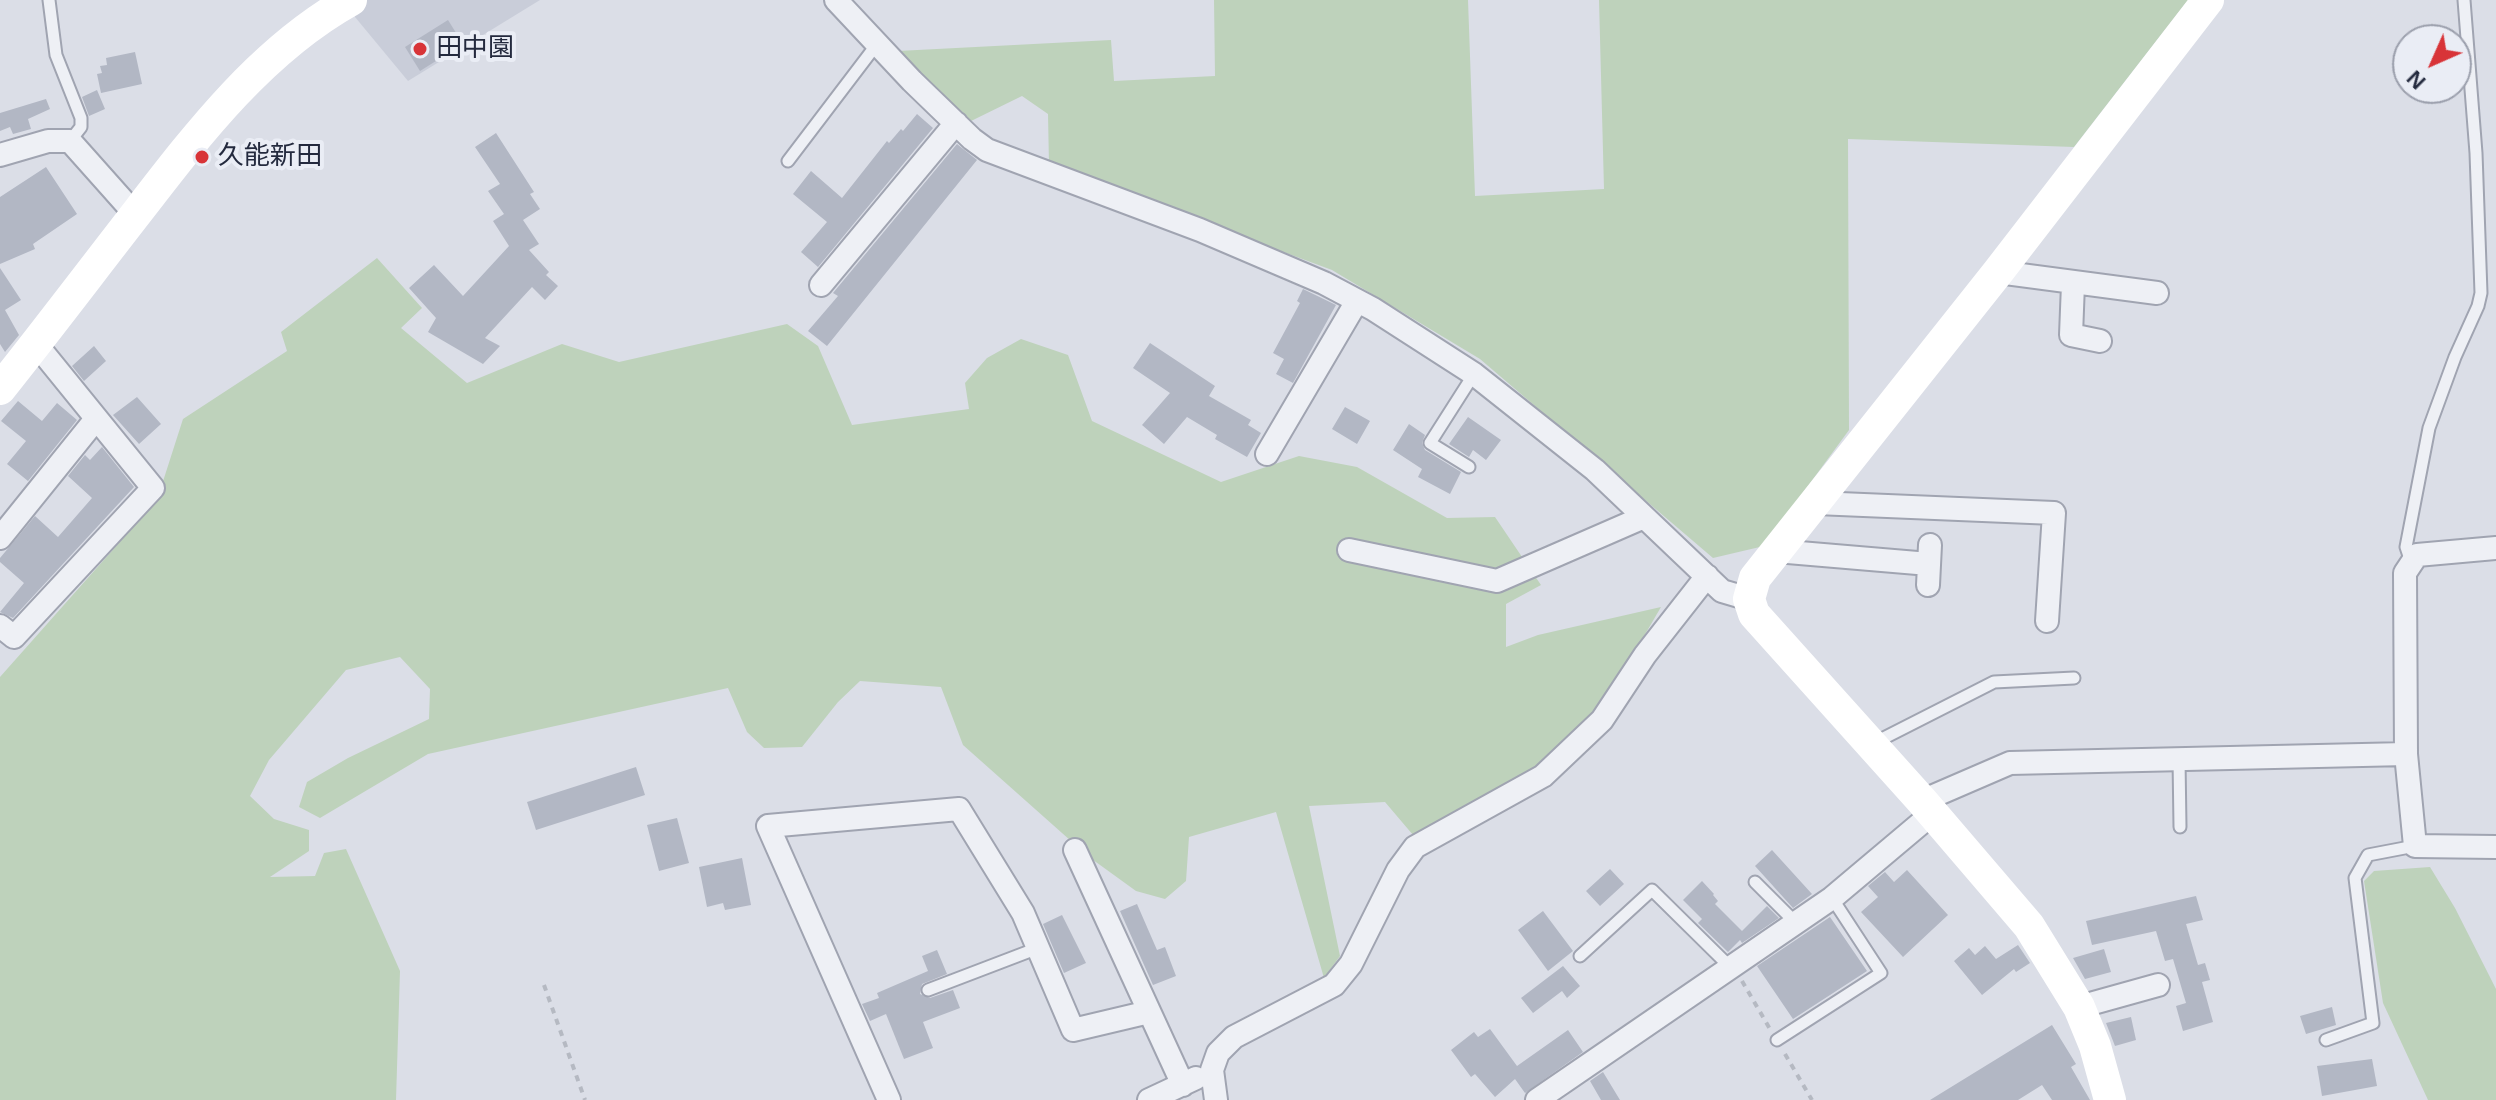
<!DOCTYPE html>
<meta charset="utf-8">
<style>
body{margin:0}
#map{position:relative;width:2496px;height:1100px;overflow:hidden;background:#dbdee7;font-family:Helvetica,sans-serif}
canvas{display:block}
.north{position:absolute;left:2392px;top:24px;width:80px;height:80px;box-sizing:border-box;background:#eaedf5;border:2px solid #9b9fac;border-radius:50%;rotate:225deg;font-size:22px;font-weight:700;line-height:32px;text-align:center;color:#242a3e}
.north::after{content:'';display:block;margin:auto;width:28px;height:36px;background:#d83438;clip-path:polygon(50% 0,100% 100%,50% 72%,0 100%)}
</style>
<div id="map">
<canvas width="2496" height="1100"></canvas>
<div class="north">N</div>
</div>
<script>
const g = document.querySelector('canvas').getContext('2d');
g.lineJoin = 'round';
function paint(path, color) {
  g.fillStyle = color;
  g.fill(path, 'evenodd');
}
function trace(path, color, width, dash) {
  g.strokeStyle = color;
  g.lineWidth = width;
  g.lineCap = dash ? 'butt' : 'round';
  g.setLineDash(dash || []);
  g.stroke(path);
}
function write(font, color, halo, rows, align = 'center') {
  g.font = font + ' Helvetica,"Noto Sans JP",sans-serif';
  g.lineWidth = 8;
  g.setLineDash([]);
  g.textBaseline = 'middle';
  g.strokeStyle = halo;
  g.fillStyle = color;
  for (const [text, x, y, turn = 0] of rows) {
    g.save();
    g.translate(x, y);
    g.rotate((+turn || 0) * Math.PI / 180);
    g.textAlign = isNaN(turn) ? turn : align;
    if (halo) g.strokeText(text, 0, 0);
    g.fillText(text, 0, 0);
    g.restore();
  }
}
const built = new Path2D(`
 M366 0H540L408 81 355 17 354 8Z`);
const green = new Path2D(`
 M1214 0H1468L1475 196 1604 189 1599 0H2188L2074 147 1848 139 1849 430 1764 546 1713 558 1480 359 1332 270 1049 165 1048 114 1022 96 969 122 898 51 1111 40 1114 81 1215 76Z
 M377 258 422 308 401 328 467 383 562 344 619 362 787 324 818 346 852 425 969 409 965 383 987 358 1021 339 1068 355 1092 421 1221 482 1299 456 1357 467 1447 518 1495 517 1541 585 1506 604V647L1538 635 1661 607 1598 715 1542 773 1419 842 1385 802 1309 806 1340 956 1324 978 1276 812 1189 837 1186 881 1165 899 1136 891 1089 857 963 745 941 687 860 681 838 702 802 747 764 748 747 732 728 688 428 754 320 818 299 807 307 782 348 758 429 719 430 689 400 657 346 670 269 760 250 796 274 819 309 830V851L270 877 315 876 324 853 346 849 400 971 396 1100H0V677L157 500 183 419 287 351 281 332Z
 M2430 867 2455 908 2496 989V1100H2428L2383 1003 2364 881 2374 871Z`);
const building = new Path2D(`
 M448 20 463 44 420 71 405 47Z
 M135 52 142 84 101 93 97 74 102 73 100 66 107 65 106 58Z
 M97 90 105 109 89 116 82 97Z
 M46 99 50 109 28 119 31 129 13 134 10 127 0 131V113Z
 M917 114 933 128 818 267 801 252 827 222 793 194 811 171 842 198 887 141 889 143 901 129 903 131Z
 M496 133 534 192 530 194 540 209 523 220 539 244 529 250 549 272 546 275 558 286 545 300 532 287 485 338 500 346 483 364 428 332 436 318 409 288 434 265 463 296 509 246 493 221 504 214 488 191 500 184 475 147Z
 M957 144 977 160 827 346 808 331 838 296 833 293Z
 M46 167 77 214 33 244 35 249 0 264V197Z
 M0 268 21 300 5 310 19 335 5 352 0 344Z
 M1303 289 1336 305 1293 383 1276 374 1284 359 1273 353 1300 303 1297 301Z
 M1150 343 1215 386 1209 396 1251 420 1248 425 1261 433 1247 457 1215 439 1217 435 1187 417 1164 444 1142 425 1170 393 1133 368Z
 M94 346 106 361 84 381 72 366Z
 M137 397 161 424 139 444 113 415Z
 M18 401 42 421 57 403 77 420 28 481 7 464 26 441 1 421Z
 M1345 407 1370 421 1357 444 1332 429Z
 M1468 417 1501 440 1486 460 1473 450 1469 457 1449 444Z
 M1409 424 1425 435 1422 443 1425 450 1461 472 1450 494 1418 477 1422 469 1393 450Z
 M102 447 134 487 13 618 0 612 24 583 0 562V558L35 516 58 537 92 498 68 476 85 455 90 460Z
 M636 767 645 795 536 830 527 802Z
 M677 818 689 863 659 871 647 825Z
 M1772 850 1812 894 1793 908 1755 866Z
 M742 858 751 905 725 910 723 903 707 907 699 867Z
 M1610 869 1624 884 1600 906 1586 891Z
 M1907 870 1948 915 1903 957 1861 912 1878 897 1868 886 1885 872 1894 882Z
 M1702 881 1714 894 1713 895 1718 901 1715 904 1742 931 1767 906 1779 918 1742 943 1740 940 1728 952 1698 923 1702 919 1683 900Z
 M2196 896 2203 920 2186 924 2198 965 2205 963 2210 980 2202 982 2213 1022 2183 1031 2176 1006 2186 1003 2173 959 2165 961 2156 931 2092 945 2086 921Z
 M1137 904 1157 950 1165 947 1176 976 1153 985 1120 911Z
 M1543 911 1573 951 1548 971 1518 930Z
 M1062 915 1086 963 1064 973 1043 924Z
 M1830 917 1867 971 1793 1019 1757 966Z
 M2018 945 2030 963 2016 972 2014 969 1982 995 1954 961 1969 948 1975 955 1985 946 1996 959Z
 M2104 949 2111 972 2085 979 2073 958Z
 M937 950 947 974 922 984 920 994 930 998 953 990 960 1008 923 1022 933 1048 904 1059 886 1014 870 1021 862 1004 879 998 877 993 928 971 922 956Z
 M1563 966 1580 986 1567 998 1562 991 1533 1013 1521 998Z
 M2332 1007 2336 1025 2306 1034 2300 1016Z
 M2131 1017 2136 1040 2115 1046 2106 1023Z
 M2052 1025 2076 1064 2071 1067 2090 1100H2052L2042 1085 2018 1100H1930Z
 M1490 1029 1517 1066 1568 1030 1583 1052 1525 1093 1515 1079 1495 1097 1475 1074 1471 1077 1451 1050 1474 1032 1478 1037Z
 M2372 1059 2377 1086 2322 1096 2317 1066Z
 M1603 1072 1620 1100H1601L1590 1081Z`);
const path = new Path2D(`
 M1742 981 1770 1029
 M544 985 585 1100
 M1785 1054 1812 1100`);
const lane = new Path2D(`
 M49 0 56 55 81 118V127L70 141
 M788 161 877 44
 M1469 467 1430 443 1474 374
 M2411 562 2406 547 2429 428 2455 357 2478 306 2481 293 2476 153 2464 0
 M1872 744 1994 682 2074 678
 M2179 759 2180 827
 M1755 882 1796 923
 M1580 956 1652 890 1724 961 1733 966
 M928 990 1038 948
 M1777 1040 1881 973 1832 898
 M2326 1040 2373 1023 2355 878 2368 855 2415 846`);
const street = new Path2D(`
 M836 0 912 81 972 139 987 150 1200 230 1324 283 1373 309 1474 374 1595 470 1722 591 1749 599
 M0 155 48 141H70L135 214
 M1998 272 2157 293
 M2073 284 2071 335 2100 341
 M821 285 956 123
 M1267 454 1357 301
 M1816 503 2054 513 2047 621
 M0 538 96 419
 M2496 548 2417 555 2405 573 2406 754 2415 846 2496 847
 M1349 550 1497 581 1644 517
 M1776 551 1929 564
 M1928 585 1930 545
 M0 626 14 637 153 488 36 344
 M1922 801 2010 763 2406 754
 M1075 850 1183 1085
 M2079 1007 2158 985
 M889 1100 768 826 959 809 1023 913 1073 1030 1149 1012
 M1149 1100 1196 1078
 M1216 1100 1212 1070 1218 1053 1234 1037 1334 985 1351 964 1398 870 1415 847 1543 776 1602 720 1645 655 1707 576
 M1537 1100 1832 898 1933 813`);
const secondary = new Path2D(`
 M0 389C47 330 93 269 139 210 199 132 263 49 351 0
 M2110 1100 2095 1046 2079 1007 2029 926 1922 801 1754 614 1749 599 1755 578 1998 272 2208 0`);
const markers = [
 [420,49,8,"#d83438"],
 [202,157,8,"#d83438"]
];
const poiNames = [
 ["田中園",436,49],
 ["久能新田",218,157]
];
paint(built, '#c9cdd9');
paint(green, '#bed2bb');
paint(building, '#b2b7c4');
trace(lane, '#a0a4b1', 15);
trace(street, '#a0a4b1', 26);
trace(path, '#b5b9c2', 4, [6, 6]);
trace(lane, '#eef0f5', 11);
trace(street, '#eef0f5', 22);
trace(secondary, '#fff', 32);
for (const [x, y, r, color] of markers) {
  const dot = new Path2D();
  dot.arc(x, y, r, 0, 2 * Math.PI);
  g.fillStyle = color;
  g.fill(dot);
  trace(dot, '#eaedf5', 3);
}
write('26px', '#242a3e', '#eaedf5', poiNames, 'left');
</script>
